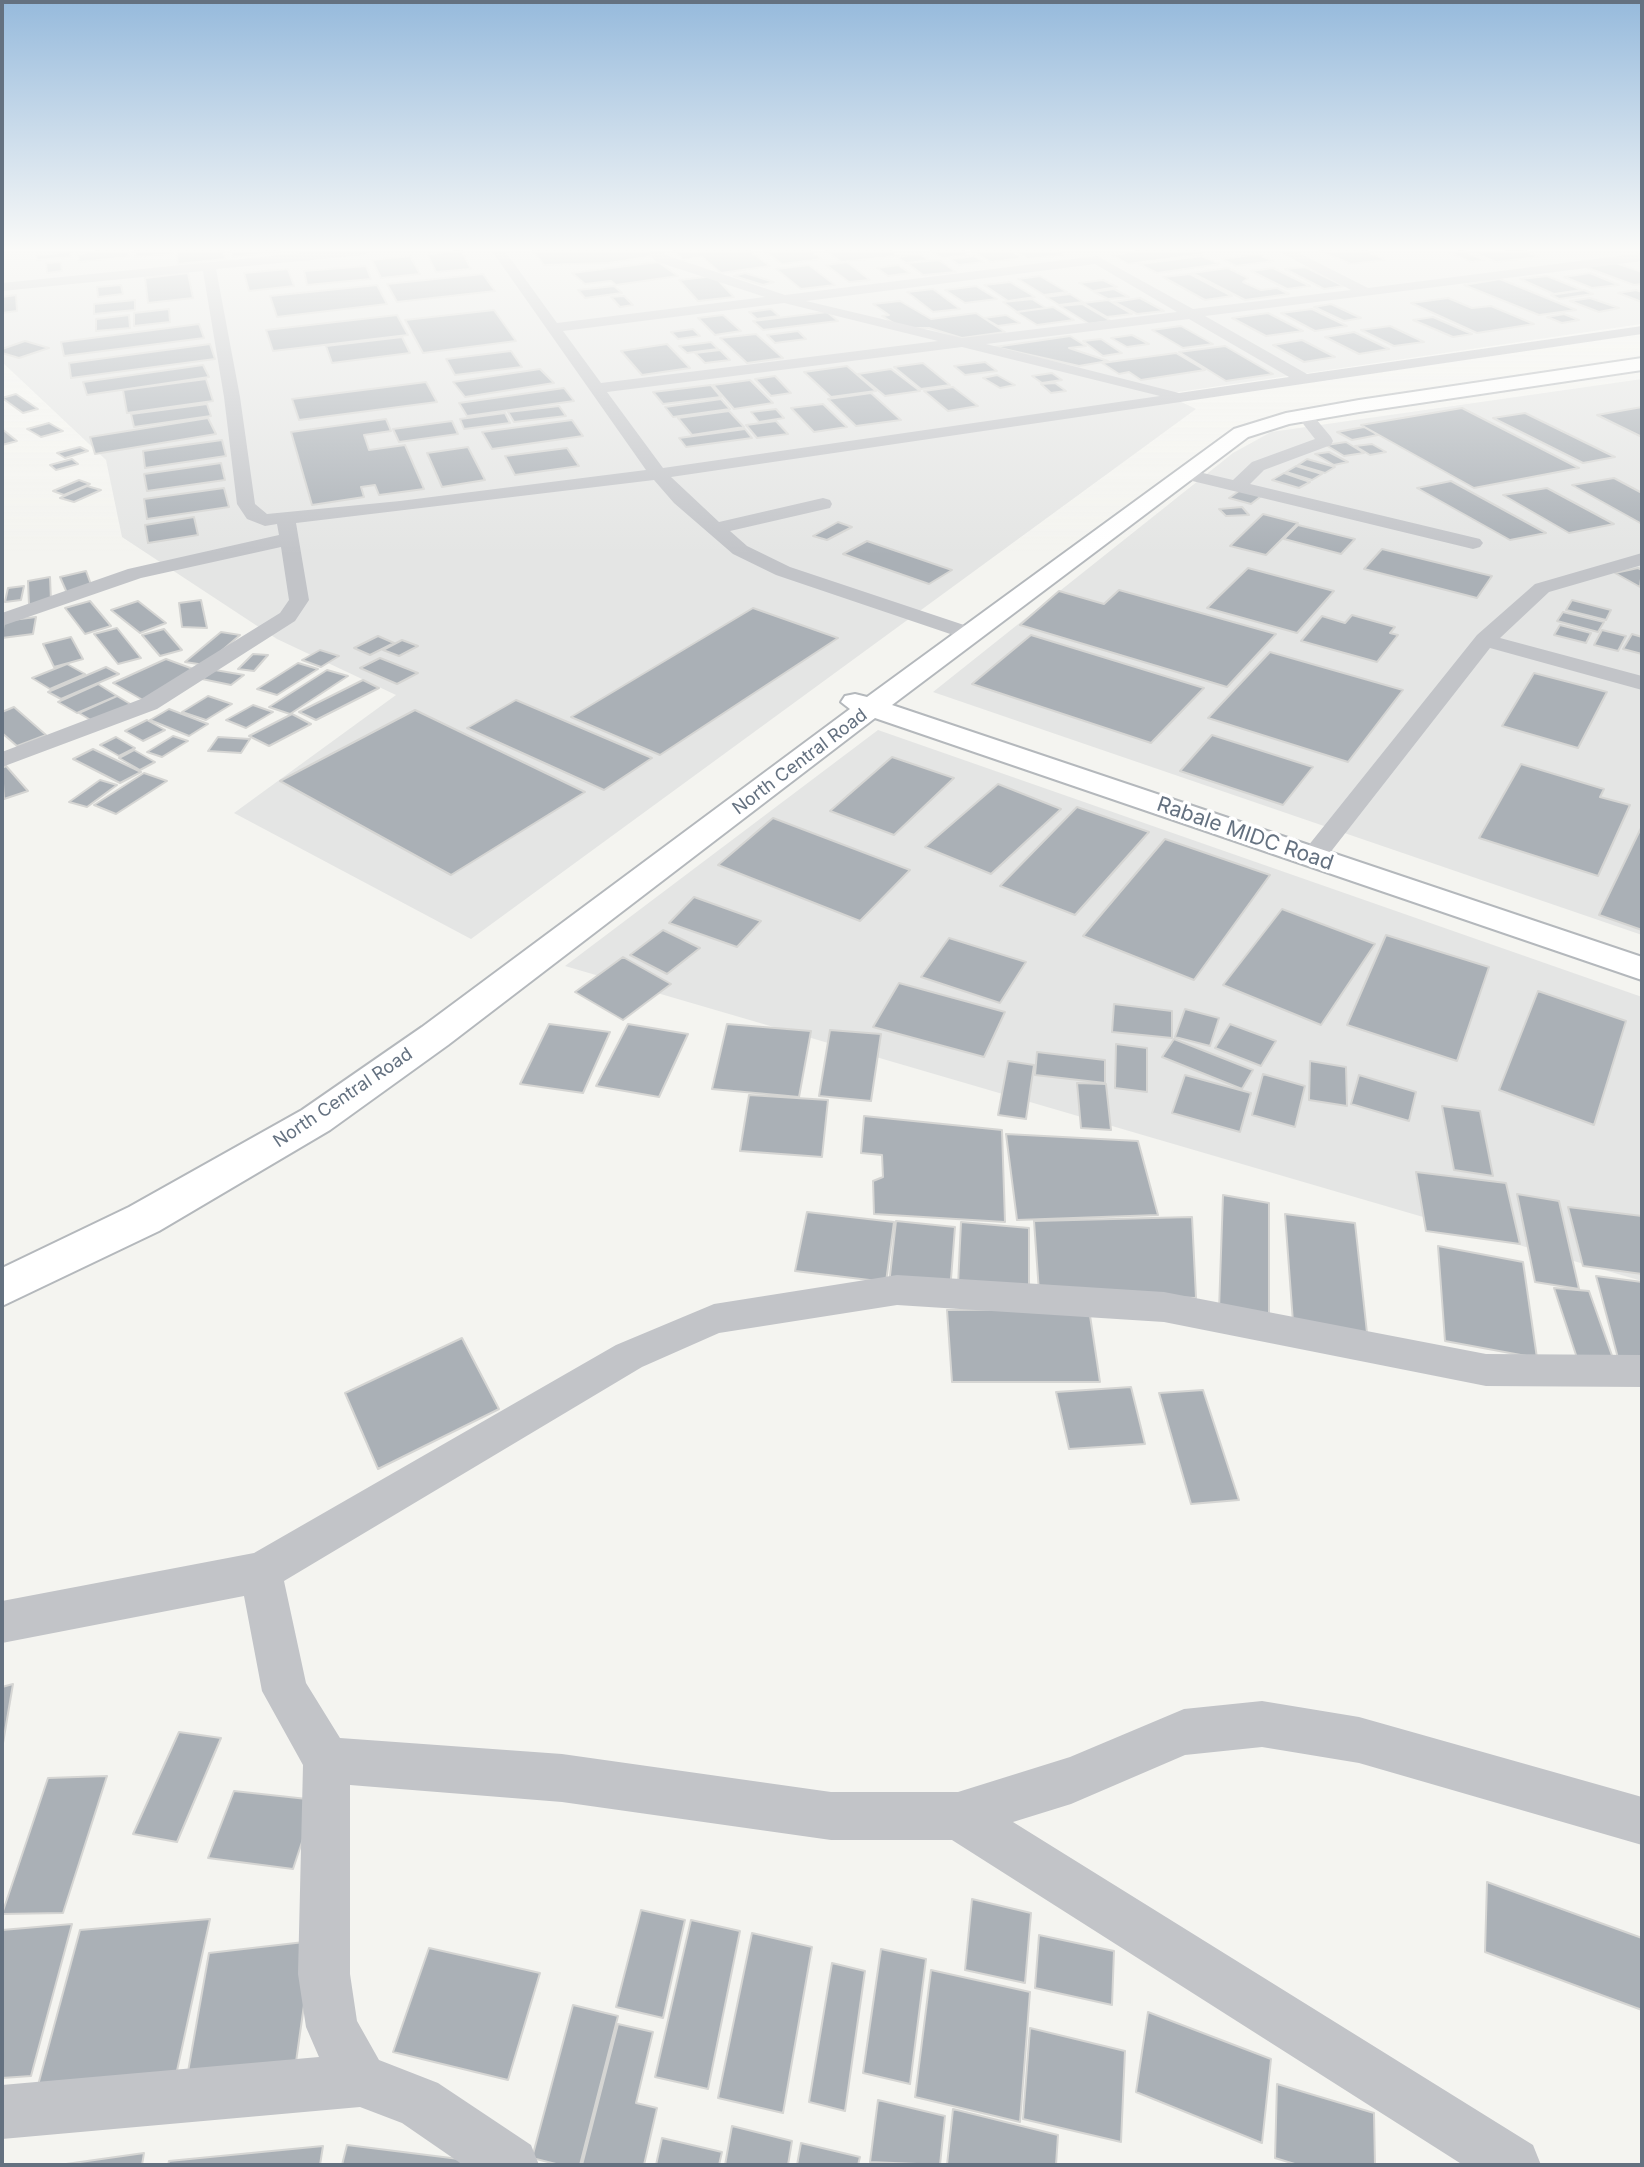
<!DOCTYPE html>
<style>
body{margin:0}
#map{position:relative;width:1644px;height:2167px;overflow:hidden;background:#f4f4f0;font-family:Inter,sans-serif}
canvas{display:block}
.frame{position:absolute;inset:0;border:4px solid #647180;pointer-events:none}
</style>
<div id="map">
<canvas width="1644" height="2167"></canvas>
<div class="frame"></div>
</div>
<script>
const g = document.querySelector('canvas').getContext('2d');
g.lineJoin = 'round';
function paint(path, color) {
  g.fillStyle = color;
  g.fill(path, 'evenodd');
}
function trace(path, color, width, dash) {
  g.strokeStyle = color;
  g.lineWidth = width;
  g.lineCap = dash ? 'butt' : 'round';
  g.setLineDash(dash || []);
  g.stroke(path);
}
function write(font, color, halo, rows, align = 'center') {
  g.font = font + ' Inter,sans-serif';
  g.lineWidth = 7;
  g.setLineDash([]);
  g.textBaseline = 'middle';
  g.strokeStyle = halo;
  g.fillStyle = color;
  for (const [text, x, y, turn = 0] of rows) {
    g.save();
    g.translate(x, y);
    g.rotate((+turn || 0) * Math.PI / 180);
    g.textAlign = isNaN(turn) ? turn : align;
    if (halo) g.strokeText(text, 0, 0);
    g.fillText(text, 0, 0);
    g.restore();
  }
}
const built = new Path2D(`
 M2 251H1642V324L1165 394 1196 409 471 939 234 813 396 695 277 639 122 537 106 460 2 362Z
 M1642 379V935L933 692 1233 453 1271 432Z
 M878 730 1642 997V1281L565 966Z`);
const building = new Path2D(`
 M101 251H128L129 257 79 262 78 254Z
 M135 251H173V254L135 257Z
 M176 251H223L225 259 178 264Z
 M231 251H279L280 252 232 257Z
 M462 251 471 269 436 272 427 254Z
 M533 251H649L653 256 609 263 544 265Z
 M674 251H750L770 266 721 273 702 257 683 260Z
 M764 251H810L822 259 782 264Z
 M826 251H891L898 256 841 262Z
 M931 251H964L969 255 942 258Z
 M972 251H1011L1023 258 991 262Z
 M1014 251H1058L1064 255 1028 259Z
 M1141 251H1199L1204 254 1128 264 1112 255Z
 M1320 251H1366L1386 260 1351 264Z
 M1464 251 1485 260 1471 262 1450 253Z
 M1525 251 1538 257 1496 262 1474 253Z
 M70 252V257L37 260 36 255Z
 M920 254 929 260 906 263 897 257Z
 M1258 254 1273 261 1236 266 1222 259Z
 M410 256 420 274 381 278 372 260Z
 M974 256 984 262 959 265 950 259Z
 M1202 256 1220 264 1157 273 1139 264Z
 M939 260 956 272 923 275 907 263Z
 M61 262 62 271 47 273 46 263Z
 M658 262 678 276 616 285 611 281 585 284 572 273Z
 M847 262 870 280 849 282 826 265Z
 M1616 263 1642 272V284L1634 285 1585 267Z
 M809 265 835 285 801 289 776 269Z
 M898 265 910 273 888 276 877 268Z
 M366 266 371 279 307 285 304 271Z
 M1305 267 1344 286 1324 289 1285 269Z
 M1228 268 1248 278 1243 282 1261 290 1277 288 1289 294 1245 300 1192 273Z
 M1273 268 1310 286 1287 289 1251 271Z
 M288 269 294 286 249 291 244 273Z
 M188 273 193 298 148 303 145 278Z
 M745 273 774 282 763 285 734 276Z
 M1590 273 1619 285 1592 288 1564 277Z
 M483 274 495 291 397 302 387 284Z
 M1190 274 1232 296 1205 300 1163 277Z
 M714 276 734 297 698 301 679 280Z
 M1040 276 1067 292 1044 295 1018 279Z
 M1547 276 1582 290 1554 294 1520 279Z
 M1500 279 1576 310 1539 315 1464 285Z
 M1103 280 1117 287 1093 291 1079 283Z
 M1010 282 1035 297 1008 301 984 285Z
 M121 285 123 294 98 297 97 287Z
 M377 285 387 304 277 317 270 296Z
 M614 286 622 293 585 298 578 290Z
 M976 286 997 299 965 303 945 290Z
 M933 289 960 309 933 312 907 292Z
 M1114 289 1129 297 1108 299 1094 292Z
 M1584 290 1593 294 1559 299 1551 295Z
 M1636 290 1642 292V302L1618 293Z
 M1070 294 1083 302 1059 305 1046 297Z
 M16 295 17 311 2 313V297Z
 M624 296 633 305 620 307 611 297Z
 M1140 298 1164 311 1137 314 1114 302Z
 M1448 298 1472 308 1491 306 1534 324 1477 333 1411 303Z
 M1590 298 1619 308 1599 312 1570 301Z
 M1032 299 1046 308 1017 312 1003 302Z
 M135 300V310L94 314V304Z
 M1108 300 1132 314 1107 317 1083 303Z
 M900 301 931 319 976 313 1005 332 962 338 929 328H902L882 316 889 315 873 304Z
 M1082 304 1111 321 1089 324 1060 306Z
 M1331 304 1361 318 1344 321 1314 307Z
 M1053 307 1074 320 1037 325 1016 312Z
 M169 309 170 322 134 326V313Z
 M771 309 779 316 757 319 749 312Z
 M1312 309 1347 326 1315 331 1281 313Z
 M494 310 516 341 423 353 405 320Z
 M827 312 838 321 763 330 753 321Z
 M1268 313 1303 331 1266 336 1232 318Z
 M1564 314 1579 320 1562 323 1547 317Z
 M129 315 130 328 96 331V319Z
 M397 315 408 335 273 351 266 330Z
 M723 315 741 331 715 335 698 318Z
 M1006 315 1020 323 998 326 984 318Z
 M1433 317 1472 334 1453 337 1413 320Z
 M199 324 204 338 64 356 61 342Z
 M1181 326 1213 344 1183 348 1152 330Z
 M1390 326 1424 342 1394 346 1361 330Z
 M693 329 700 336 678 339 671 332Z
 M798 331 806 339 775 343 767 335Z
 M1354 332 1389 349 1359 354 1325 337Z
 M756 334 783 358 747 363 720 338Z
 M1132 335 1149 344 1127 347 1111 338Z
 M1070 336 1086 346 1069 348 1108 361 1079 366 995 347Z
 M402 337 410 353 332 363 326 346Z
 M1101 339 1122 353 1103 356 1083 341Z
 M1302 340 1335 357 1304 362 1273 345Z
 M25 341 49 348 19 358 2 353V349Z
 M711 342 718 349 687 353 679 346Z
 M210 344 215 359 71 378 69 363Z
 M667 344 690 368 642 375 621 351Z
 M1225 346 1273 374 1226 381 1179 352Z
 M720 350 730 360 705 363 695 353Z
 M511 351 522 367 455 375 446 359Z
 M1176 353 1205 370 1141 380 1129 372 1119 374 1102 363Z
 M985 362 997 371 965 375 954 366Z
 M923 363 950 385 921 389 894 367Z
 M203 365 209 377 87 395 83 382Z
 M847 366 876 391 831 397 804 372Z
 M540 369 554 383 465 397 453 382Z
 M891 369 920 391 885 396 858 374Z
 M1052 373 1062 380 1042 383 1032 376Z
 M997 375 1015 385 1000 388 983 378Z
 M775 376 791 393 771 396 755 379Z
 M206 379 213 401 127 413 123 390Z
 M750 380 773 403 734 409 713 385Z
 M426 382 437 402 299 420 292 399Z
 M1055 383 1066 391 1051 393 1041 384Z
 M711 385 721 397 663 404 653 392Z
 M953 387 978 406 948 411 924 391Z
 M564 388 574 401 467 416 459 403Z
 M871 393 901 420 856 426 828 399Z
 M16 394 38 409 23 413 2 398Z
 M721 399 730 409 673 417 665 407Z
 M207 404 211 416 134 427 131 414Z
 M823 404 847 427 814 432 791 408Z
 M559 406 566 416 514 422 508 412Z
 M1642 407V437L1597 415Z
 M1462 408 1579 468 1474 488 1361 425Z
 M776 409 784 418 759 422 751 412Z
 M729 411 744 427 692 435 678 418Z
 M505 413 510 423 464 429 460 419Z
 M1525 413 1615 457 1583 463 1493 418Z
 M208 418 216 434 95 454 90 437Z
 M386 419 391 431 364 435 369 450 405 445 424 489 379 495 375 485 361 487 364 497 312 505 291 432Z
 M572 420 583 436 492 449 482 432Z
 M452 421 458 434 399 442 393 429Z
 M776 421 788 434 757 438 746 425Z
 M49 423 63 431 41 437 27 429Z
 M1364 427 1378 435 1352 440 1337 432Z
 M2 429 17 441 2 445Z
 M745 429 752 438 686 447 679 438Z
 M222 440 226 456 145 468 143 451Z
 M1346 442 1364 453 1344 456 1326 445Z
 M1372 444 1386 452 1370 455 1355 446Z
 M80 447 88 451 65 458 57 453Z
 M468 447 485 480 442 487 427 453Z
 M567 448 579 466 515 475 505 456Z
 M1329 452 1348 462 1334 465 1315 454Z
 M72 459 78 464 56 470 50 465Z
 M1307 459 1335 467 1325 473 1298 465Z
 M221 463 225 480 147 491 144 474Z
 M1296 466 1322 474 1312 480 1286 472Z
 M1284 473 1310 482 1299 488 1272 480Z
 M1614 478 1642 493V524L1572 485Z
 M79 480 90 484 64 495 53 491Z
 M1451 481 1546 533 1510 540 1417 488Z
 M87 486 101 490 74 502 60 498Z
 M224 488 229 507 147 519 144 499Z
 M1243 488 1264 494 1251 504 1229 498Z
 M1547 488 1614 524 1569 533 1503 495Z
 M1242 507 1249 515 1226 516 1219 509Z
 M1263 514 1298 523 1266 555 1230 546Z
 M194 517 198 535 148 543 145 525Z
 M838 522 852 527 827 540 813 536Z
 M1298 525 1355 539 1341 554 1284 539Z
 M867 541 952 570 929 584 843 554Z
 M1382 549 1492 576 1477 598 1364 569Z
 M1248 568 1334 591 1297 633 1207 608Z
 M1638 568 1642 570 1640 587 1615 573Z
 M86 571 92 587 67 593 60 577Z
 M50 577 51 601 29 605 28 581Z
 M24 586 21 600 5 602 8 588Z
 M1119 590 1276 634 1227 687 1020 625 1059 591 1104 604Z
 M201 600 207 628 182 627 179 603Z
 M1572 600 1611 610 1606 620 1566 610Z
 M90 601 111 626 85 634 65 608Z
 M138 601 166 623 140 633 111 610Z
 M753 608 838 638 660 755 571 717Z
 M1563 612 1604 622 1598 632 1557 621Z
 M1352 615 1395 627 1390 633 1398 635 1377 662 1301 641 1322 616 1345 623Z
 M36 617 33 634 2 638 4 621Z
 M1560 625 1591 633 1586 643 1554 635Z
 M117 628 141 658 118 664 94 634Z
 M164 629 182 650 160 656 142 635Z
 M1602 630 1626 636 1618 651 1594 645Z
 M221 632 240 635 205 665 185 662Z
 M1632 634 1642 637V654L1623 649Z
 M1031 635 1204 688 1151 743 972 684Z
 M378 636 394 643 370 655 354 648Z
 M71 637 83 659 54 667 43 644Z
 M402 640 418 646 399 656 383 650Z
 M320 650 339 656 321 667 302 660Z
 M1270 652 1403 690 1348 762 1208 718Z
 M253 654 268 655 254 671 238 669Z
 M380 658 418 673 397 684 360 668Z
 M166 659 193 669 148 703 113 683Z
 M298 663 318 669 277 695 257 689Z
 M67 664 85 674 50 689 32 678Z
 M106 667 119 674 61 699 48 692Z
 M215 670 244 675 231 685 202 679Z
 M327 670 348 676 290 714 269 707Z
 M1534 673 1607 692 1578 748 1502 726Z
 M363 680 379 688 316 720 299 712Z
 M98 684 117 696 77 713 58 702Z
 M117 696 137 708 99 725 79 713Z
 M208 696 232 704 206 720 182 712Z
 M516 700 652 758 604 790 467 728Z
 M253 705 273 712 246 728 226 720Z
 M14 707 46 735 17 746 2 733V712Z
 M169 709 208 724 189 736 150 720Z
 M415 710 585 792 451 875 280 781Z
 M292 714 311 724 269 746 249 736Z
 M147 720 165 730 143 741 125 731Z
 M1212 735 1313 767 1283 805 1180 771Z
 M173 736 188 741 162 757 147 752Z
 M116 737 135 748 119 756 100 745Z
 M218 737 250 739 241 753 208 751Z
 M93 749 141 772 120 783 73 759Z
 M134 750 155 762 140 770 119 758Z
 M892 757 954 778 894 835 830 811Z
 M1521 764 1604 789 1600 797 1630 805 1598 876 1479 838Z
 M6 766 28 791 4 799 2 768Z
 M144 773 167 781 116 814 94 805Z
 M100 780 117 785 87 807 69 802Z
 M998 784 1061 809 991 874 925 847Z
 M1077 807 1149 832 1075 915 1000 886Z
 M773 818 910 870 860 921 718 865Z
 M1642 826V930L1599 915Z
 M1165 839 1270 875 1194 980 1083 936Z
 M694 897 761 921 737 947 669 923Z
 M1282 909 1375 944 1321 1025 1223 985Z
 M663 930 700 948 667 974 630 955Z
 M1386 935 1489 967 1457 1061 1347 1025Z
 M949 938 1026 962 1000 1003 921 977Z
 M623 957 671 984 623 1020 575 992Z
 M899 983 1005 1012 984 1057 873 1027Z
 M1538 991 1626 1021 1594 1125 1499 1090Z
 M1114 1004 1172 1011V1038L1112 1032Z
 M1185 1009 1219 1018 1210 1046 1175 1037Z
 M549 1024 610 1032 583 1093 520 1084Z
 M628 1024 688 1034 659 1097 596 1086Z
 M727 1024 811 1031 799 1097 712 1089Z
 M1230 1024 1276 1041 1261 1066 1215 1048Z
 M830 1030 881 1034 871 1101 819 1096Z
 M1174 1039 1253 1070 1242 1089 1162 1057Z
 M1116 1044 1147 1048V1092L1115 1088Z
 M1037 1052 1105 1060V1083L1035 1075Z
 M1008 1061 1034 1065 1026 1119 998 1115Z
 M1310 1061 1346 1067 1347 1106 1309 1100Z
 M1263 1074 1305 1086 1295 1127 1252 1115Z
 M1185 1075 1251 1093 1240 1132 1172 1113Z
 M1359 1075 1416 1092 1409 1121 1351 1104Z
 M1077 1083 1106 1084 1111 1130 1081 1128Z
 M749 1095 828 1100 822 1157 740 1151Z
 M1442 1106 1480 1111 1493 1176 1454 1170Z
 M864 1116 1002 1130 1005 1222 874 1214 873 1181 883 1177 882 1155 861 1153Z
 M1006 1134 1138 1141 1158 1215 1017 1220Z
 M1416 1172 1506 1183 1520 1244 1426 1231Z
 M1517 1194 1559 1201 1579 1289 1535 1282Z
 M1223 1195 1269 1203V1319L1219 1310Z
 M1568 1207 1642 1216V1274L1583 1266Z
 M807 1212 894 1222 886 1282 795 1271Z
 M1285 1214 1355 1223 1367 1333 1293 1322Z
 M1192 1217 1196 1298 1039 1292 1034 1221Z
 M896 1221 955 1227 950 1292 889 1285Z
 M961 1222 1029 1228V1292L958 1286Z
 M1438 1246 1523 1262 1537 1358 1445 1341Z
 M1596 1276 1642 1282V1361L1618 1358Z
 M1554 1288 1589 1291 1615 1364 1578 1361Z
 M1089 1309 1100 1382H952L947 1310Z
 M462 1338 499 1409 378 1469 345 1393Z
 M1131 1387 1145 1444 1069 1449 1056 1392Z
 M1203 1390 1239 1500 1191 1504 1159 1393Z
 M13 1684 2 1749V1687Z
 M179 1732 221 1738 177 1842 133 1834Z
 M107 1776 63 1913 2 1914 48 1778Z
 M234 1791 316 1800 293 1869 208 1858Z
 M1487 1882 1642 1938V2010L1485 1952Z
 M972 1899 1031 1913 1025 1983 965 1970Z
 M641 1910 685 1920 663 2018 616 2007Z
 M210 1919 173 2089 34 2100 80 1930Z
 M691 1920 740 1931 708 2089 655 2077Z
 M72 1924 31 2076 2 2078V1930Z
 M752 1933 812 1947 783 2113 718 2098Z
 M1039 1935 1114 1951 1112 2005 1035 1988Z
 M313 1941 295 2069 186 2083 209 1953Z
 M429 1948 540 1973 508 2080 393 2052Z
 M881 1949 926 1959 910 2084 863 2073Z
 M832 1963 865 1971 845 2111 809 2102Z
 M931 1970 1030 1992 1020 2122 915 2097Z
 M573 2005 618 2016 580 2165H560L532 2158Z
 M1148 2012 1271 2059 1262 2143 1136 2092Z
 M618 2024 653 2032 636 2103 657 2108 644 2165H582Z
 M1030 2028 1125 2051 1121 2142 1023 2119Z
 M1277 2084 1374 2113 1375 2165H1298L1275 2158Z
 M878 2100 945 2116 940 2165 870 2162Z
 M953 2109 1058 2135 1056 2165H947Z
 M732 2126 792 2141 788 2165H725Z
 M662 2138 722 2152 719 2165H656Z
 M801 2143 860 2157 858 2165H797Z
 M347 2145 483 2162V2165H342Z
 M323 2146 320 2165H168L169 2161Z
 M144 2153 142 2165H59Z`);
const minor = new Path2D(`
 M321 251H371L365 255 216 269 240 397 255 504 267 514 400 501 646 470 492 251H505L557 323 765 297 655 261 649 251H662L665 255 785 295 1097 256 1193 309 1351 290 1278 251H1295L1368 288 1642 253V261L1205 316 1307 374 1642 326V334L671 477 719 522 823 498 830 500 832 504 830 508 730 531 747 546 790 567 976 629 979 634 968 640 776 575 733 554 674 503 654 480 296 523 309 600 295 621 157 709 2 767V752L141 699 280 613 289 600 281 547 141 578 2 626V613L128 569 279 535 277 524 265 526 247 519 237 504 224 397 203 271 2 291V283ZM1095 264 1177 312 962 338 806 301ZM784 303 938 341 601 383 563 331ZM1189 319 1289 377 1179 393 986 344ZM962 347 1160 396 663 468 607 392Z
 M1305 411 1311 413 1331 437 1333 441 1331 445 1264 470 1250 484 1480 539 1483 543 1480 547 1473 549 1180 478 1177 474 1186 469 1233 480 1252 462 1315 439 1297 416Z
 M1642 553V565L1549 592 1500 638 1642 676V690L1490 648 1322 863H1304L1300 857 1304 851 1477 635 1535 584Z
 M897 1275 1164 1292 1486 1354 1642 1355V1387L1486 1386 1164 1322 897 1305 719 1333 642 1367 284 1581 306 1683 340 1738 562 1754 831 1792H958L1070 1757 1184 1709 1262 1701 1359 1717 1642 1797V1845L1359 1763 1262 1747 1185 1755 1071 1804 1013 1822 1533 2145 1541 2165H1463L952 1840H831L562 1802 350 1785V1974L357 2021 379 2060 438 2083 531 2145 539 2165H463L402 2123 360 2107 2 2139V2085L319 2057 306 2027 298 1974 303 1765 262 1691 244 1596 2 1643V1601L254 1553 616 1345 714 1304Z`);
const secondary = new Path2D(`
 M1642 358V370L1359 412 1289 424 1248 437 892 705 1642 957V980L875 718 448 1045 330 1130 159 1231 2 1306V1268L129 1207 302 1110 422 1027 850 709 841 702 845 696 855 694 867 697 1234 429 1286 413 1359 400Z`);
const farStreetnames = [
 ["North Central Road",800,762,-37],
 ["North Central Road",343,1098,-34]
];
const streetNames = [
 ["Rabale MIDC Road",1245,834,19]
];
paint(built, '#e4e5e4');
paint(building, '#aab0b6');
trace(building, '#d5d5d3', 2);
trace(secondary, '#b4b8bc', 4);
paint(minor, '#c2c4c8');
paint(secondary, '#fff');
const sky = g.createLinearGradient(0, 0, 0, 555);
sky.addColorStop(0, '#96badc');
sky.addColorStop(0.45, '#fafaf8');
sky.addColorStop(1, '#fafaf800');
g.fillStyle = sky;
g.fillRect(0, 0, 1644, 555);
write('18px', '#647180', '#fff', farStreetnames);
write('21px', '#647180', '#fff', streetNames);
</script>
